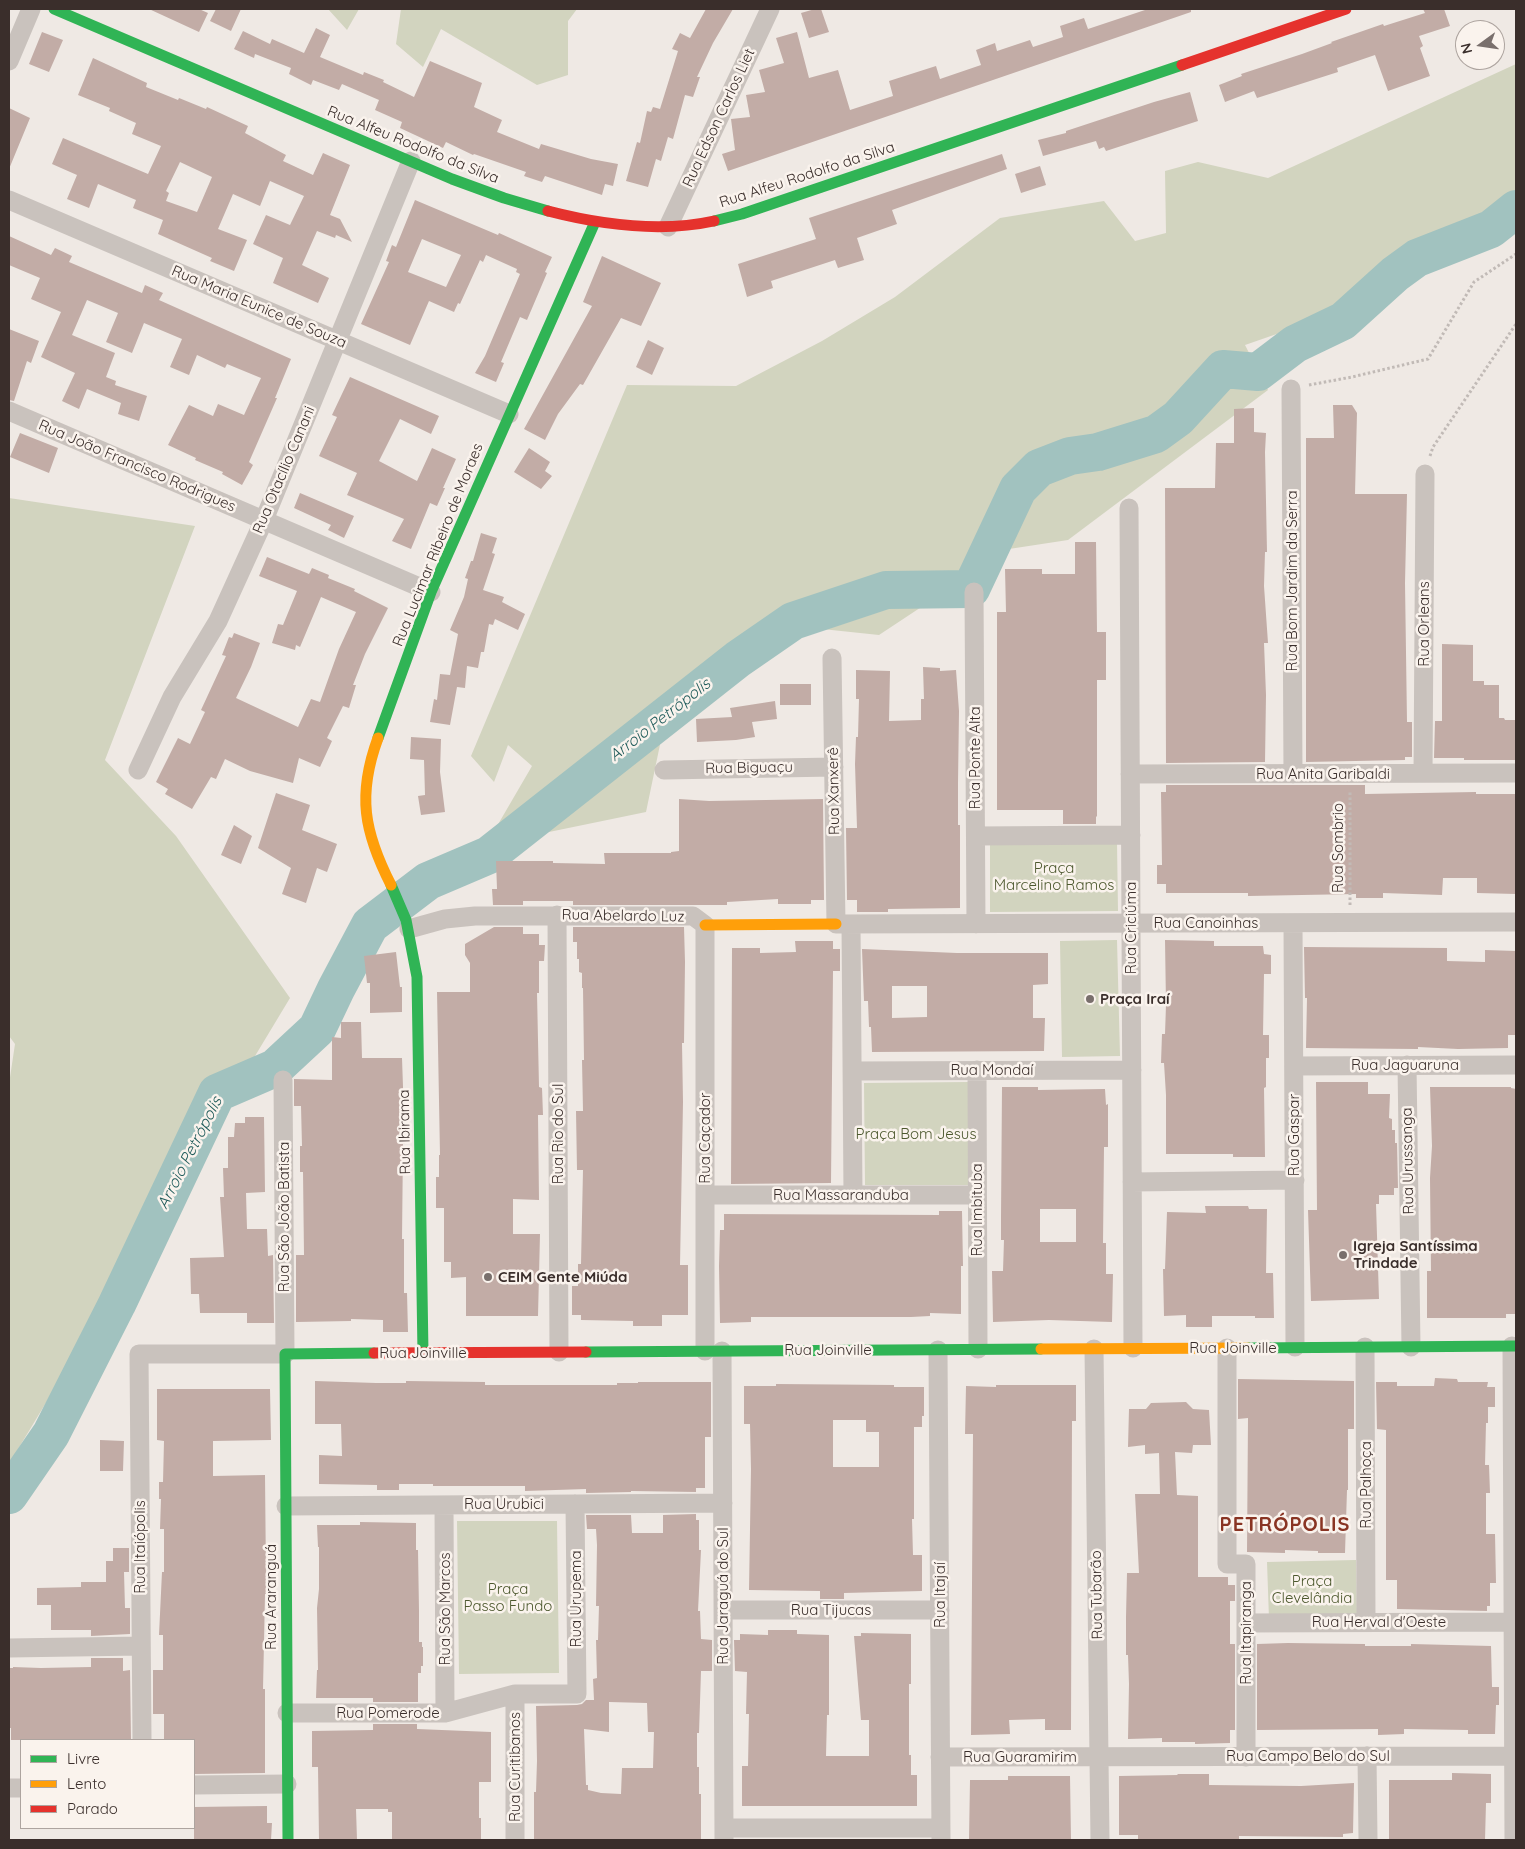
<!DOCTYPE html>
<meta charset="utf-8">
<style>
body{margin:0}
#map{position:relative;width:1525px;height:1849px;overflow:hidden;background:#efe9e4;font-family:Quicksand,sans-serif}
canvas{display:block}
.frame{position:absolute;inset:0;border:10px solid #3a2e2b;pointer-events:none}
.legend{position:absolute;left:20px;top:1739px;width:175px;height:90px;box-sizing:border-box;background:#faf3ed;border:1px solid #ada49f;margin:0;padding:6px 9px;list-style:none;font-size:15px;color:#3a2e2b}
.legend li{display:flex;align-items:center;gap:10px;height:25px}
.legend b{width:25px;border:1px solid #ada49f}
.north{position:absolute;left:1455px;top:20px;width:50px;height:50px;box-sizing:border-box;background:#faf3ed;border:1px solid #ada49f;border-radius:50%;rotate:256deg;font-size:14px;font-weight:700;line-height:20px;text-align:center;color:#3a2e2b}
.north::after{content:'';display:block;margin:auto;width:18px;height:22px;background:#796f6c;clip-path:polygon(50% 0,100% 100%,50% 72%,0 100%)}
</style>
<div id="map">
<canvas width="1525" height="1849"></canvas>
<div class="frame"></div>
<ul class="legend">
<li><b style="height:6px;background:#30b455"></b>Livre</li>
<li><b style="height:6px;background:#ff9f0a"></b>Lento</li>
<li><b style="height:6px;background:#e5322d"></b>Parado</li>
</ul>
<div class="north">N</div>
</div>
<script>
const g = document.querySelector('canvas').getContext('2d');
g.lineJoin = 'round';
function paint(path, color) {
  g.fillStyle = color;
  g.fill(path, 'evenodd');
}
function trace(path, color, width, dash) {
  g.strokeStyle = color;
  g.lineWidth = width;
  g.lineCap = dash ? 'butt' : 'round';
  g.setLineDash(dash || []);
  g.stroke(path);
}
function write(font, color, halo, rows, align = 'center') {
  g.font = font + ' Quicksand,sans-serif';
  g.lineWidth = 5;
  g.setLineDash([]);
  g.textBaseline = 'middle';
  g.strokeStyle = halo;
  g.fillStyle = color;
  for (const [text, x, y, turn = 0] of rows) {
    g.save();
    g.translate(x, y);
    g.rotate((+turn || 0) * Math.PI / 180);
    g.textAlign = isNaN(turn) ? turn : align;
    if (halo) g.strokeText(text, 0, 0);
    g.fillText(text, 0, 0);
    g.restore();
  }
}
const green = new Path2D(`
 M328 9H359L347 30Z
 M401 9H577L568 21V75L537 85 441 29 423 67 396 44Z
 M1516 64V196L1450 240 1410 252 1337 313 1245 345 1268 390 1068 540 1009 549 879 635 803 627 662 735 646 812 486 845 532 766 508 745 494 782 471 756 627 385 736 386 822 341 895 297 1000 218 1104 201 1135 241 1166 233 1165 171 1198 162 1268 178Z
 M9 498 195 526 105 760 176 836 290 998 9 1464V1084L15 1044 9 1036Z
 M1117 842 1118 911 990 912V843Z
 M1117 940 1120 1056 1062 1057 1060 941Z
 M968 1082V1185H865L864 1083Z
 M457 1521H557L559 1673 459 1674Z
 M1356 1560 1357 1617 1269 1619 1267 1562Z`);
const river = new Path2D(`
 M9 1495 51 1434 117 1304 217 1093 275 1068 317 1029 336 989 370 925 428 881 489 855 738 659 793 621 886 590 971 589 1018 489 1039 468 1070 456 1098 452 1156 434 1178 418 1223 369 1258 372 1295 344 1343 321 1395 274 1417 258 1491 229 1516 209`);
const building = new Path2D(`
 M149 9H199L208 13 199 32Z
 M216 9H241L231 31 210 21Z
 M706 9H733L713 43 697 77H700L693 97 685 95 673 139 668 137 661 161 656 159 648 187 626 181 637 142 640 143 647 111 651 112 653 107 660 109 678 51 672 49 680 33 690 38Z
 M815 9H821L829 32 809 38 801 13Z
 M1148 9H1191V12L728 171 722 154 735 150 731 119 750 117 746 95 765 92 759 70 784 63 776 38 797 32 809 78 838 70 850 110 893 96 889 81 936 66 940 79 981 65 976 50 995 43 997 51 1030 40 1033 47 1063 37 1060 26 1084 18 1088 29Z
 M1423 9H1444L1450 26 1419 36 1423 46 1420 48 1430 76 1388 91 1375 55 1337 68 1338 72 1257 98 1254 91 1225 102 1219 85 1242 76 1241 74 1302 54 1332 43 1331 42 1383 24 1384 26 1425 13Z
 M316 28 330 35 320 57 363 75 364 72 384 80 383 82 414 97 430 61 482 83 474 107 502 120 497 132 539 149 541 144 591 159 618 164 613 186 605 184 602 195 545 176 542 182 524 176 526 172 474 154 473 155 446 142 443 148 400 128 402 122 375 110 379 100 342 84 339 90 313 80 311 85 289 74 291 68 255 54 254 58 234 49 243 31 270 44 272 39 304 53Z
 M42 32 63 40 49 72 29 64Z
 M93 58 147 83 146 87 178 100 179 98 206 109 207 107 248 126 245 133 286 155 283 161 313 175 323 153 350 165 330 215 340 219 352 242 336 235 335 238 317 231 302 265 329 278 318 303 273 283 283 258 253 244 266 215 290 225 304 196 270 181 260 206 233 194 218 229 247 240 234 271 210 261 212 258 158 234 163 220 133 208 136 200 98 184 89 208 67 199 77 175 52 164 63 138 148 174 161 146 132 134 136 123 109 111 110 108 78 95ZM180 162 212 177 197 212 166 201 169 193 166 191Z
 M1190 92 1198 121 1106 151 1104 147 1099 149 1096 141 1043 156 1038 140 1066 133V131L1154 102Z
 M9 108 30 118 9 169Z
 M1002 154 1007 169 892 210 897 224 857 238 864 260 838 268 835 260 771 281 773 288 747 297 738 264 816 239 809 218Z
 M1040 166 1046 185 1021 193 1015 174Z
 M415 200 498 235 499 233 552 257 545 272 547 273 527 320 520 317 501 362 504 363 496 382 475 373 485 356 520 274 516 272 517 269 486 255 483 262 480 260 460 304 458 303 454 312 429 301 410 345 361 324 389 262 386 261 392 245 396 247ZM422 239 461 255 446 287 408 272Z
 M9 236 51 255 55 248 72 256 69 262 142 293 145 285 163 293 159 300 291 359 275 398H277L249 462 253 465 242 485 222 474 223 472 195 460 196 458 168 445 189 405 213 416 218 404 244 415 261 378 227 364 225 368 197 355 189 375 170 367 182 339 144 323 132 353 106 342 118 313 87 300 72 335 115 353 106 377 116 381 115 385 147 396 139 421 118 414 121 403 87 389 79 409 62 401 75 373 41 357 61 312 31 299 40 278 9 265Z
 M602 256 661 283 641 326 621 318 583 385 580 384 558 414 545 440 524 429 592 306 583 302Z
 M9 329 39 341 31 363 27 361 14 401 9 400Z
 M648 340 664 348 652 375 636 367Z
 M350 377 439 416 431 434 400 419 379 461 417 481 432 448 456 459 443 488H445L437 506 430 503 411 549 392 541 404 519 347 495 357 473 319 456 337 417 332 415Z
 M1333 405H1352L1357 413 1355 494H1407L1405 583 1407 722H1412V757H1405V760L1306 762V438H1334Z
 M1254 408V432L1266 433 1265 452 1267 552H1265L1264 586 1268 643H1264L1266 695 1265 762 1166 763 1165 488H1215L1216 443H1234V409Z
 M20 433 58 448 49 473 10 457Z
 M529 448 550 462 545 471 552 476 541 489 514 472Z
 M300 493 354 516 344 538 328 530 331 525 294 508Z
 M481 533 497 538 492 553 495 554 483 590 504 597 502 602 525 614 518 630 495 619 493 625 489 624 484 652H481L478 668 467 666 465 688 457 687 450 725 430 722 434 699 437 700 440 674 450 675 458 634 450 630 464 597 468 579 465 578 471 561H473Z
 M1075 542H1096L1097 632H1106V680H1097V817L1096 816V824H1063V810H997V612H1006L1005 569H1042V574H1075Z
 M267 557 309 574 312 568 329 575 328 578 355 589 354 591 388 608 365 654 353 685H356L349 708 343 706 327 738 332 741 320 767 299 758 293 783 250 771 225 759 216 779 211 777 192 809 165 794 168 789 156 782 178 738 190 744 205 712 201 710 226 656 222 655 229 637 232 638 234 633 260 643 251 667 236 698 298 727 311 699 320 702 339 649 356 612 321 597 300 647 296 645 295 650 272 643 278 624 283 625 297 591 259 576Z
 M1442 644 1473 645V681H1484V685H1499V718H1504L1505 720H1516V760H1464V758H1434L1435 721H1442Z
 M923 667 940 668V671L956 670 959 711 958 783V825H960V908L888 909V912H857V900H847L846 828H857L855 764 856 737H858L859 699H856V670L890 671 889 721 921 720V699H924Z
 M780 684H811V705H780Z
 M775 701 777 719 752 722 755 737 736 740 697 742 696 719 732 717 730 708Z
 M411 737 441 739 440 772 445 812 421 815 418 796 425 795 424 760 410 759Z
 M1166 785H1365V794L1476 792V794H1516V894L1477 893V878H1443L1442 895 1383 893V898H1356V894L1248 896V893H1166V884H1157V865H1162L1161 792H1166Z
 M276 793 310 805 302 830 337 844 327 872 317 868 306 903 282 894 291 868 258 848Z
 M679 799 709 801 823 799 824 900H811V904H778V899L727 902V905H573V901H523V905H493L492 889H497L496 861H553V863L605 864 604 853H671V852L679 851Z
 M234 825 252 836 241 864 221 855Z
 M494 927H523V934H539V945H545L544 961H539V993H537L539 1087 542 1088 543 1115H538L539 1200 513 1199V1234H540L538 1316H466V1277L451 1278V1262H444V1208H436V1177H439V1155H440L437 992H470V963L465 955V944Z
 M573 927H684L685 962 684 1043H682L683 1102 680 1265H688V1315H662V1326H633V1321L581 1320V1315H572V1286H578V1264H581L583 1170H577L576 1111H583L582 1060H584L583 988H582V973L579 972V959H577V942H573Z
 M1165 940 1214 941V946H1263L1264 954 1271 955V974H1264L1263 1035H1269V1058H1266V1087L1264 1088 1265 1157H1233V1154H1166V1095L1164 1063H1161L1162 1034H1165L1166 1005Z
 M795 941H833V949H840V971H833L831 1183 731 1184 732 948H760V953L796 952Z
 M1304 947 1447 948V961L1485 962V950L1516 951V1035H1508V1048L1458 1049 1418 1047V1049L1306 1048 1307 998H1305Z
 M862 949 957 953H1048V984L1033 985V1018H1045L1044 1051 872 1052 871 1027H869L868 1001H864ZM892 986H927V1017L892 1018Z
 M396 952 400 987H402V1012L370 1013V983H367L364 956Z
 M341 1022H361L362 1058H402L405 1144H403L402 1239H404V1293H407L408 1332H383V1320L351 1319V1321L296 1322V1255H304L303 1172H300V1146H302L301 1106H294V1079L332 1080V1037L341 1038Z
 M1316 1082H1368V1094H1390L1389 1118 1392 1119V1130H1395V1143H1397L1398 1188H1394V1195H1379V1204H1376L1379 1299 1311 1301 1308 1210H1317Z
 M1002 1087H1038V1090L1105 1089 1106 1105 1108 1104V1147H1104L1103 1243H1106V1274H1113L1112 1322 1049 1320 993 1322 992 1271H1003L1004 1240H1001V1217ZM1040 1209H1076V1242H1040Z
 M1430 1087H1511V1088L1516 1089V1314H1506V1318H1427V1271H1431L1430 1178 1432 1146Z
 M245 1117H264L265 1192 246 1193 247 1229H267L268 1256 273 1255 274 1323H247V1313H200L199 1294H191L190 1258 224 1257 220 1197H224L223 1168H228V1137H234L235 1123H245Z
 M1205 1206H1248L1249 1209H1267L1266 1273H1273L1274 1318H1255V1316H1212V1327H1186V1315L1164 1316 1163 1269H1165L1167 1212 1206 1213Z
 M939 1211H962L963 1266H961V1314L930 1313V1316L911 1317H751V1322L720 1323 719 1266 720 1230H724V1214L939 1215Z
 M1435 1378 1457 1379 1458 1382H1488L1487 1387H1495V1407H1488V1423H1486L1485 1465H1489L1490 1493H1486V1534H1495L1496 1583H1490V1606H1487V1611L1397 1609V1580H1386V1430L1377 1429 1376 1382H1397V1386H1434Z
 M1238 1379 1354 1381V1429H1348V1490H1347L1345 1553H1318V1551L1285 1550V1553L1247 1552 1248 1418 1238 1419Z
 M315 1381 376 1383H406V1381L485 1382V1385H617V1383H638V1382H711V1437H705V1488H696V1492L631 1491V1492L586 1493V1489L525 1491V1486H433V1484H399V1490H377V1485L319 1484V1455L342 1456 341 1424H315Z
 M776 1384 894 1385V1387H924V1416H922V1427H914V1519H912L913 1555H922V1591L844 1593V1599H820V1591L749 1590 751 1469 750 1424H744V1386H776ZM833 1420H866V1432H879V1467H833Z
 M996 1385H1076V1421H1072L1071 1730H1045V1719L1009 1720 1010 1734 971 1735 973 1434H965L966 1386 996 1387Z
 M157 1389H270L271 1440 213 1441V1476L265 1475 266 1578H268V1594H265L263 1689H265V1773L194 1774V1740H164V1714H153V1670H163V1635H159L162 1572H164V1529H160L161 1499H159V1482H163L164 1441 157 1440Z
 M1186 1402 1193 1409 1209 1410 1211 1445H1193L1192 1453 1175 1452 1177 1495 1198 1496V1577H1228V1585H1235V1601H1230V1644H1235V1730H1230V1743L1195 1744V1742H1162V1738L1128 1739 1129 1684 1128 1655H1126V1617L1127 1573H1139L1135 1494H1160L1159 1453 1145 1454V1445L1128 1447 1129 1409H1146L1151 1403Z
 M100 1440 124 1441 123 1471H100Z
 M696 1514V1520H699V1550H701L698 1611H700L701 1639 712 1640V1671H701L699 1733H697V1767H699V1794H701V1840L645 1839V1840H534V1792H536L537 1761 536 1706 577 1705 582 1704 586 1700H594L593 1679 597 1678 596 1640H598L599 1606H596L597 1545 596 1529H587L586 1515H631L632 1533H663V1515ZM609 1702 647 1703 648 1732H654L653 1768H622L621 1794 601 1793 588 1790V1785H586L584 1729 609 1732Z
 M360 1522 416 1523V1550H418L419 1611V1642H422V1647H423V1666H421V1673H418V1702H373V1698H316L317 1670H318L317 1608 319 1589V1547H318L317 1525H360Z
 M113 1548H129V1572H124L125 1608H130V1634L91 1636V1630H51V1605H37V1588L81 1587V1582H106V1561H113Z
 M768 1630H797V1634L829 1635V1715H827L826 1756H869V1720H861L854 1636H861V1633L911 1634V1684H909V1755H911V1775H917V1806H742V1766H748L749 1714H746L747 1672 735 1671 734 1640H740V1634L768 1635Z
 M1288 1643 1365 1644V1646H1411V1644L1491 1646 1492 1687H1499V1705H1496L1495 1734H1468V1730L1404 1729V1734L1378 1735V1729L1257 1730V1644Z
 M91 1658H123V1671L130 1670 131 1740H11V1728H9V1668H13V1667L41 1668 91 1667Z
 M373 1724H417V1729L491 1732V1782H479V1818H481V1839L392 1840V1812H388V1809H356L357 1840H319L318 1767H312V1731L373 1730Z
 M1452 1773 1491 1774V1803H1486L1485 1840H1389V1780H1452Z
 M1177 1774H1209V1785L1301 1786 1354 1783 1353 1833 1343 1834V1837L1239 1836V1840H1138V1835H1119V1776L1178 1775Z
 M1008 1776H1070L1071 1840H969L970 1780H1008Z
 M267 1806V1823H272L271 1840H194V1807Z`);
const path = new Path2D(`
 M1309 385 1352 377 1428 359 1474 282 1516 254
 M1430 456 1433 447 1516 324
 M1350 905V791`);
const street = new Path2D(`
 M9 61 31 9
 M9 200 509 414
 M668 227 770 9
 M1291 389 1293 774
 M9 411 431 592
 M1129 508 1133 1348
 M974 592 976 924
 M832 658 836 924 1516 922
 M138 770 172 697 218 621 264 520 411 161
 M664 770 834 767
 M1423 773 1425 474
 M1130 774 1516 773
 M976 836 1131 835
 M557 915 559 1352
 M1293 923 1295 1347
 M851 924 853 1195
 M409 929 445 919 475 916H693L705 925V1351
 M1407 1065 1411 1347
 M1294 1066 1516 1065
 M977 1070 978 1349
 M852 1071 1132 1070
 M1132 1182 1295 1180
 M705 1195H977
 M1512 1346 1514 1840
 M1365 1347 1366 1622
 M1227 1348V1564H1246V1757
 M1094 1349 1100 1840
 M938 1350 941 1840
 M722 1351 724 1840
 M444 1505 445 1713
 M286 1506 723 1503
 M723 1610H940
 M1246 1623 1513 1622
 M9 1648 141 1646
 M287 1713H445L515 1694H577L575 1504
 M142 1740 139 1354H285L283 1080
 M1367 1756 1368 1840
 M940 1757 1516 1756
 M194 1785 287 1784
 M9 1788H21
 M724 1828H940
 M515 1840V1694`);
const fast = new Path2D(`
 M54 9 452 179 504 198 548 211
 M714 221 742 214 1182 65
 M378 738 431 592 595 222
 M391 885 406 920 417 977 423 1353
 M1248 1348 1516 1346
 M586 1352 1041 1349
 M288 1840 285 1354 374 1353`);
const slow = new Path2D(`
 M378 738C357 795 364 832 391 885
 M705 925 836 924
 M1041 1349 1248 1348`);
const jam = new Path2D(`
 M1182 65 1346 9
 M548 211C602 225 659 233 714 221
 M374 1353 586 1352`);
const markers = [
 [1090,999,5,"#796f6c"],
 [1343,1255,5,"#796f6c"],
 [488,1277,5,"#796f6c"]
];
const streetNames = [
 ["Rua Edson Carlos Liet",719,118,-65],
 ["Rua Alfeu Rodolfo da Silva",413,145,22],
 ["Rua Alfeu Rodolfo da Silva",807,175,-18],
 ["Rua Maria Eunice de Souza",259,307,23],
 ["Rua João Francisco Rodrigues",137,466,23],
 ["Rua Otacílio Canani",284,470,-67],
 ["Rua Lucimar Ribeiro de Moraes",438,545,-68],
 ["Rua Bom Jardim da Serra",1292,581,-90],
 ["Rua Orleans",1424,624,-90],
 ["Rua Ponte Alta",975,758,-90],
 ["Rua Biguaçu",749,768,-1],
 ["Rua Anita Garibaldi",1323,774],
 ["Rua Xanxerê",834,791,-91],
 ["Rua Sombrio",1338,848,-90],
 ["Rua Abelardo Luz",623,916,1],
 ["Rua Canoinhas",1206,923],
 ["Rua Criciúma",1131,928,-90],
 ["Rua Jaguaruna",1405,1065],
 ["Rua Mondaí",992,1070],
 ["Rua Ibirama",405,1132,-91],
 ["Rua Rio do Sul",558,1134,-90],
 ["Rua Gaspar",1294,1135,-90],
 ["Rua Caçador",705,1138,-90],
 ["Rua Urussanga",1408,1161,-91],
 ["Rua Massaranduba",841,1195],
 ["Rua Imbituba",977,1210,-90],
 ["Rua São João Batista",284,1217,-90],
 ["Rua Joinville",1233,1348],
 ["Rua Joinville",828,1350],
 ["Rua Joinville",423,1353],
 ["Rua Palhoça",1366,1485,-90],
 ["Rua Urubici",504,1504],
 ["Rua Itaiópolis",140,1547,-90],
 ["Rua Itajaí",940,1595,-90],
 ["Rua Tubarão",1097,1595,-91],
 ["Rua Jaraguá do Sul",723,1596,-90],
 ["Rua Araranguá",271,1597,-90],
 ["Rua Urupema",576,1599,-90],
 ["Rua São Marcos",445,1609,-90],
 ["Rua Tijucas",831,1610],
 ["Rua Herval d'Oeste",1379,1622],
 ["Rua Itapiranga",1246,1633,-90],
 ["Rua Pomerode",388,1713],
 ["Rua Campo Belo do Sul",1308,1756],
 ["Rua Guaramirim",1020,1757],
 ["Rua Curitibanos",515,1767,-90]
];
const parkNames = [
 ["Praça",1054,868],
 ["Marcelino Ramos",1054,885],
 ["Praça Bom Jesus",916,1134],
 ["Praça",1312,1581],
 ["Clevelândia",1312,1598],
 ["Praça",508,1589],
 ["Passo Fundo",508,1606]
];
const poiNames = [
 ["Praça Iraí",1100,999],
 ["Igreja Santíssima",1353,1246],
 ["Trindade",1353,1263],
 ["CEIM Gente Miúda",498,1277]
];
const waterNames = [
 ["Arroio Petrópolis",660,720,-38],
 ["Arroio Petrópolis",190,1153,-63]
];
const districtNames = [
 ["PETRÓPOLIS",1285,1525]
];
paint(green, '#d2d4bf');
trace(river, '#a1c2bf', 38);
paint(building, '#c2aca6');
trace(path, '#c1bab6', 3, [2.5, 2.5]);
trace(street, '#c9c2bd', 19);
trace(fast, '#30b455', 11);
trace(slow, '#ff9f0a', 11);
trace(jam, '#e5322d', 11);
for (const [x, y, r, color] of markers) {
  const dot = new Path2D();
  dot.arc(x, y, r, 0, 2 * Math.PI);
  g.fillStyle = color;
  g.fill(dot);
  trace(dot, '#faf3ed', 2);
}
write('15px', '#3a2e2b', '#faf3ed', streetNames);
write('15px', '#4c582e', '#faf3ed', parkNames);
write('bold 15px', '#3a2e2b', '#faf3ed', poiNames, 'left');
write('italic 16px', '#205c5b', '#faf3ed', waterNames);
g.letterSpacing = '1px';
write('bold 20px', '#893423', '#faf3ed', districtNames);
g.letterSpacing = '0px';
</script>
